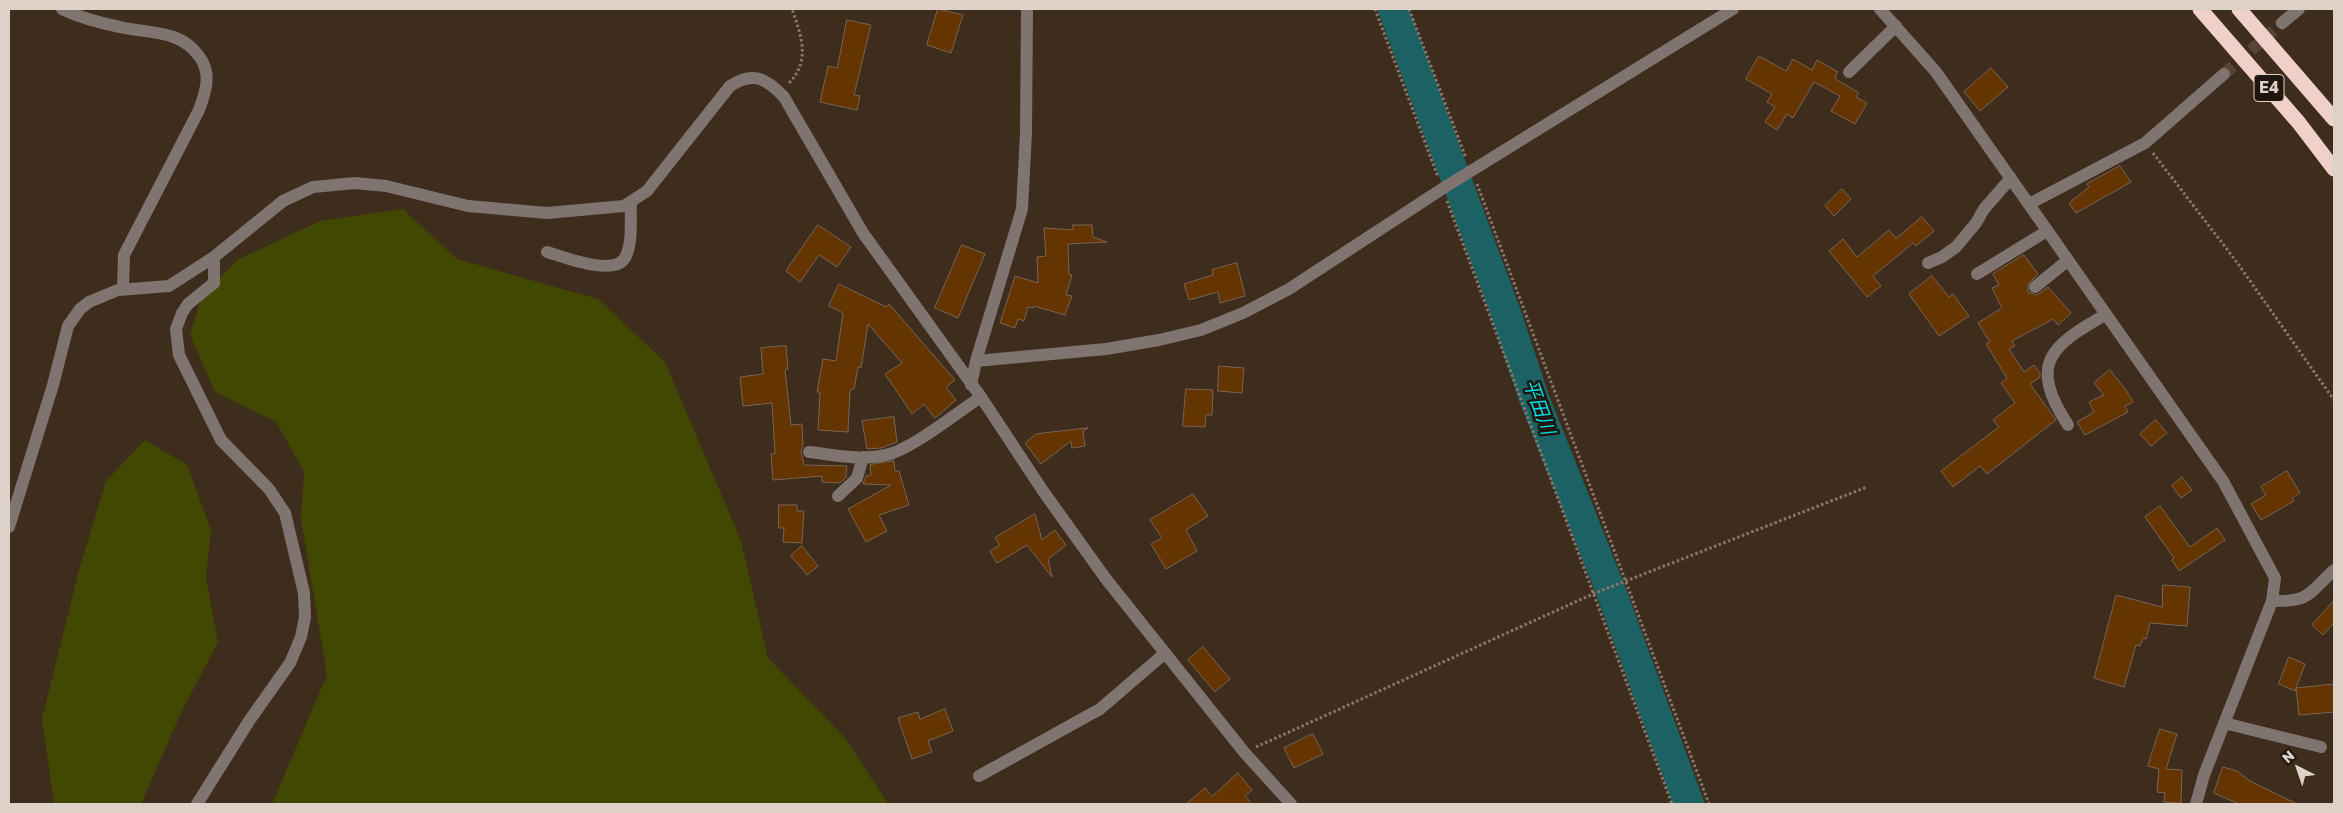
<!DOCTYPE html>
<meta charset="utf-8">
<style>
body{margin:0}
#map{position:relative;width:2343px;height:813px;overflow:hidden;background:#3e2c1c;font-family:"Golos Text",sans-serif}
canvas{display:block}
.frame{position:absolute;inset:0;border:10px solid #ded2c8;pointer-events:none}
.north{position:absolute;left:2273px;top:743px;width:50px;height:50px;-webkit-text-stroke:4px #1f170f;paint-order:stroke;rotate:319deg;font-size:14px;font-weight:700;line-height:20px;text-align:center;color:#ded2c8}
.north::after{content:'';display:block;margin:auto;width:18px;height:22px;background:#ded2c8;clip-path:polygon(50% 0,100% 100%,50% 72%,0 100%)}
</style>
<div id="map">
<canvas width="2343" height="813"></canvas>
<div class="frame"></div>
<div class="north">N</div>
</div>
<script>
const g = document.querySelector('canvas').getContext('2d');
g.lineJoin = 'round';
function paint(path, color) {
  g.fillStyle = color;
  g.fill(path, 'evenodd');
}
function trace(path, color, width, dash) {
  g.strokeStyle = color;
  g.lineWidth = width;
  g.lineCap = dash ? 'butt' : 'round';
  g.setLineDash(dash || []);
  g.stroke(path);
}
function write(font, color, halo, rows, align = 'center') {
  g.font = font + ' "Golos Text","Noto Sans JP",sans-serif';
  g.lineWidth = 5;
  g.setLineDash([]);
  g.textBaseline = 'middle';
  g.strokeStyle = halo;
  g.fillStyle = color;
  for (const [text, x, y, turn = 0] of rows) {
    g.save();
    g.translate(x, y);
    g.rotate((+turn || 0) * Math.PI / 180);
    g.textAlign = isNaN(turn) ? turn : align;
    if (halo) g.strokeText(text, 0, 0);
    g.fillText(text, 0, 0);
    g.restore();
  }
}
const green = new Path2D(`
 M403 209 457 259 598 299 665 362 741 541 768 658 847 740 888 804H272L327 675 301 519 304 472 276 422 215 392 190 335 202 295 239 259 320 221Z
 M145 440 187 465 211 530 206 578 218 642 181 713 141 804H54L42 719 78 574 106 481Z`);
const river = new Path2D(`
 M1393 9 1507 316 1534 398 1609 586 1689 804`);
const building = new Path2D(`
 M938 9 963 15 951 53 927 45Z
 M847 20 871 25 854 95 860 96 857 110 820 102 828 66 837 68Z
 M1759 56 1786 71 1793 59 1812 70 1817 60 1838 72 1835 77 1837 80 1859 93 1856 97 1867 103 1855 124 1831 111 1840 96 1814 82 1793 118 1787 114 1777 130 1765 122 1775 107 1767 102 1772 94 1746 79Z
 M1991 68 2008 87 1980 111 1964 92Z
 M2120 166 2131 182 2076 213 2069 203 2089 187 2087 184Z
 M1842 189 1851 199 1834 216 1825 206Z
 M1922 217 1934 231 1916 246 1913 243 1873 276 1881 286 1867 297 1829 251 1843 239 1857 257 1889 230 1896 238Z
 M818 225 851 247 837 267 819 255 800 282 786 271Z
 M1073 225H1092L1093 237 1107 242 1068 244 1069 274 1072 275 1066 295 1072 296 1065 315 1034 306 1033 308 1028 307 1024 321 1018 319 1015 328 1000 323 1015 276 1038 283 1037 257 1046 256 1044 228 1073 230Z
 M962 245 985 254 958 318 935 308Z
 M2024 255 2038 274 2028 284V292L2037 295 2048 287 2071 313 2058 325 2053 319 2012 341 2015 346 2009 349 2024 372 2034 365 2040 373V377L2030 384 2056 420 1987 474 1980 466 1953 487 1941 471 1999 427 1993 420 2015 403 2001 383 2007 378 1986 344 1990 342 1978 323 2002 308 1992 288 1999 285 1993 274Z
 M1237 263 1245 296 1220 303 1218 292 1189 300 1184 284 1213 275 1212 270Z
 M1932 276 1949 297 1953 294 1969 316 1939 336 1909 294Z
 M839 284 886 307 889 304 955 380 946 387 956 400 935 418 924 404 912 414 885 374 902 363 868 324 861 368 858 367 854 389 850 390 848 432 818 430 820 392H817L823 359 836 361 843 313 829 306Z
 M786 346 788 369 785 370 791 425 802 424 803 446 801 451 804 465 847 466 846 477 840 483 822 482V476L773 480 771 454H775L772 403 743 406 740 377 763 374 761 348Z
 M1219 366 1244 368 1242 393 1218 391Z
 M2110 370 2126 390 2133 402 2125 406 2128 412 2085 435 2077 422 2094 412 2089 402 2104 395 2094 383Z
 M1186 389 1213 390 1212 415H1206L1205 427 1183 426Z
 M894 417 897 442 881 448 867 449 862 421Z
 M2156 420 2167 433 2151 446 2140 434Z
 M1088 428 1083 431 1085 446 1072 448 1071 441 1041 464 1025 443 1036 434Z
 M894 461 895 471H899L909 505 879 515 887 531 866 542 848 509 891 485 863 484 866 476 871 475 870 465Z
 M2287 471 2300 493 2292 498 2294 501 2261 520 2251 504 2266 495 2261 487Z
 M2182 477 2192 490 2181 498 2172 486Z
 M1193 494 1208 516 1186 530 1197 551 1166 569 1151 544 1162 538 1150 520Z
 M779 505H797V511H804L802 543 783 542 784 528H779Z
 M2160 506 2190 547 2217 528 2225 540 2179 571 2172 560 2174 558 2145 517Z
 M1035 514 1042 540 1055 530 1066 545 1048 559 1052 577 1027 545 997 563 990 551 1000 545 995 538Z
 M802 546 818 566 807 575 791 556Z
 M2163 585 2190 587 2187 626 2150 623 2146 639 2143 638 2140 646 2136 645 2124 687 2094 678 2116 595 2162 607Z
 M2334 601V623L2323 635 2312 625Z
 M1203 647 1230 679 1215 692 1188 660Z
 M2289 657 2305 664 2296 688 2334 684V712L2299 715 2296 688 2295 691 2279 684Z
 M945 709 953 731 928 741 932 752 912 759 898 718 918 712 920 719Z
 M2160 729 2177 734 2166 769 2182 770 2181 803 2164 802 2165 793 2157 792 2159 769 2148 766Z
 M1313 734 1323 754 1294 768 1284 748Z
 M2223 767 2237 771 2250 781 2297 804H2239L2214 793Z
 M1238 773 1252 790 1245 796 1252 804H1186L1205 788 1212 796Z`);
const minorTunnel = new Path2D(`
 M2224 74 2282 23`);
const path = new Path2D(`
 M1375 9 1438 177
 M1409 9 1466 158
 M789 83C811 60 801 35 792 9
 M2153 153 2236 261 2334 400
 M1477 184 1709 804
 M1447 201 1672 804
 M1256 747 1595 593 1867 487`);
const minor = new Path2D(`
 M62 9C81 18 100 23 120 27 150 34 179 29 199 56 212 73 206 91 199 110L124 255 123 290
 M1880 9 1936 72 2223 481 2275 578 2272 601 2204 775 2196 804
 M2282 23 2299 9
 M1849 72 1896 26
 M2029 204 2145 143 2224 74
 M547 252C564 257 617 278 626 256 633 240 630 219 631 202
 M1928 263 1942 257 1956 247 1976 223 1984 209 2011 178
 M1977 274 2047 231
 M2035 287 2067 261
 M976 361 1106 349 1159 340 1201 330 1243 313 1289 289 1445 187 1733 9
 M971 385 976 361 1022 209 1026 133 1027 9
 M2068 425C2028 364 2050 346 2105 315
 M809 452C836 455 867 462 893 453 921 442 955 414 981 397
 M838 496 857 478 863 457
 M9 527 53 385 68 326 80 309 89 302 118 290 169 286 214 257 283 201 313 187 355 183 386 186 468 206 547 213 624 206 647 191 730 86C753 71 766 78 784 97L863 233 981 397 1043 491 1106 579 1244 752 1291 804
 M2272 601C2310 602 2308 594 2334 570
 M2224 723 2321 747
 M979 776 1100 709 1164 654
 M197 804 249 721 290 663 301 637 305 617 304 593 285 513 269 489 221 440 179 355 176 329 182 313 188 304 214 283V257`);
const highway = new Path2D(`
 M2200 9 2299 123 2334 169
 M2239 9 2334 119`);
const shields = [
 [2269,88,30]
];
const shieldNames = [
 ["E4",2269,88]
];
const waterNames = [
 ["平田川",1539,407,70]
];
paint(green, '#414801');
trace(river, '#1c6264', 30);
paint(building, '#643501');
trace(building, '#7a6454', 1);
trace(minorTunnel, '#564536', 12, [12, 6]);
trace(path, '#88786b', 3, [2.5, 2.5]);
trace(minor, '#807470', 12);
trace(highway, '#f0d1c9', 15);
for (const [x, y, w] of shields) {
  const box = new Path2D();
  box.roundRect(x - w / 2, y - 13.5, w, 27, 4);
  g.fillStyle = '#1f170f';
  g.fill(box);
  trace(box, '#ded2c8', 1);
}
write('bold 16px', '#ded2c8', null, shieldNames);
write('italic 19px', '#00e3ea', '#1f170f', waterNames);
</script>
